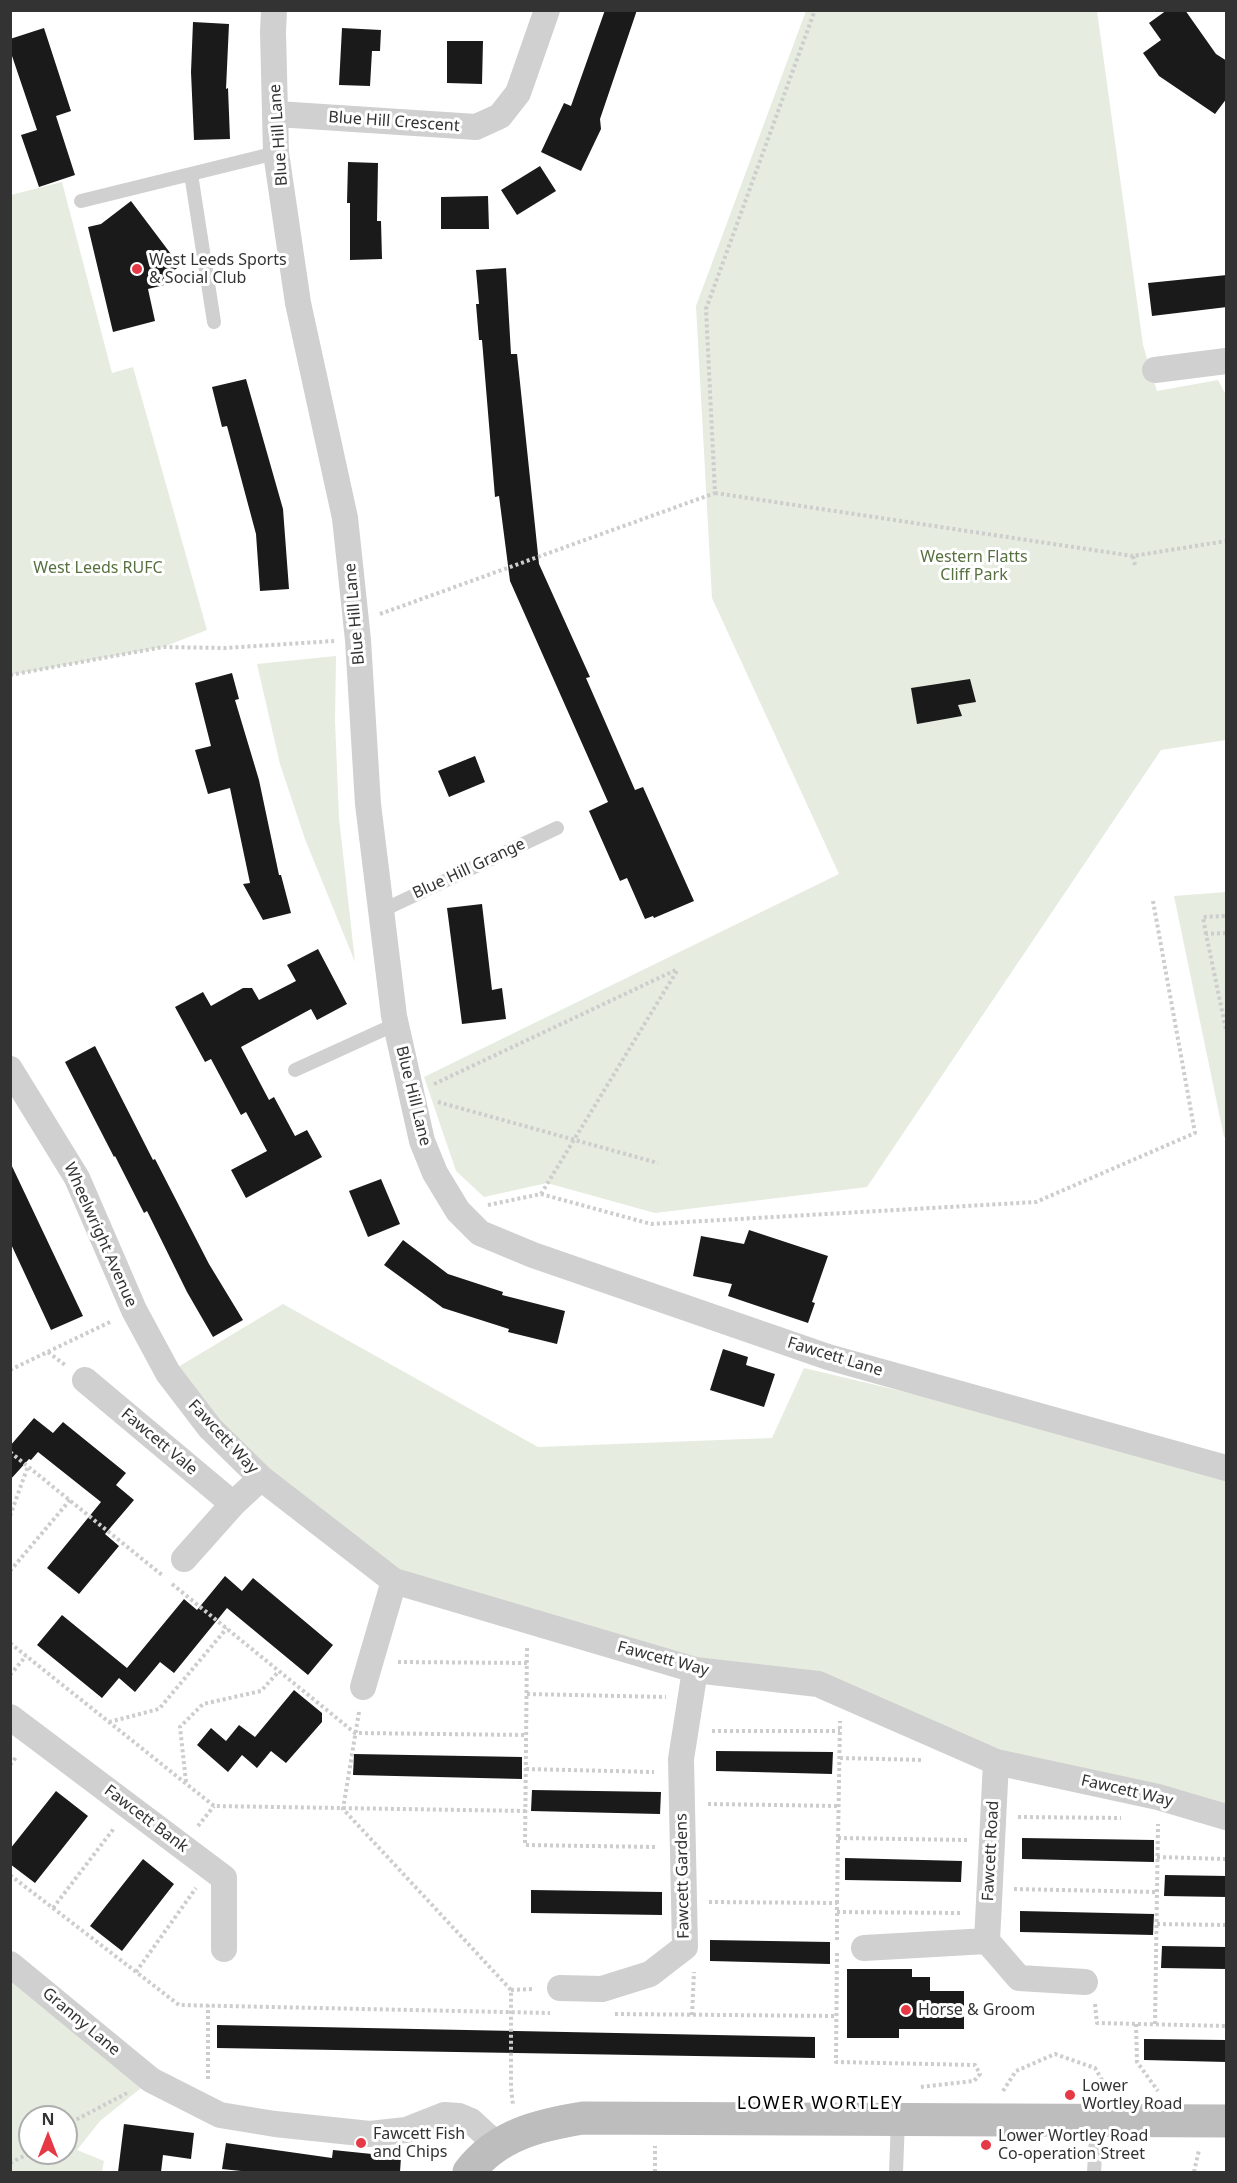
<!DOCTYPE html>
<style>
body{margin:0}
#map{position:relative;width:1237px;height:2183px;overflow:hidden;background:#fff;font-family:"Noto Sans",sans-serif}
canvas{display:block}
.frame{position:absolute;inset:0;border:12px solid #333;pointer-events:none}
.north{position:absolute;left:18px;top:2105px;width:60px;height:60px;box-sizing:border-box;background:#fff;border:2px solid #adadad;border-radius:50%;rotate:0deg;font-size:16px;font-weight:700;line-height:24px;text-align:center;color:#333}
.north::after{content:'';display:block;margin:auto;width:21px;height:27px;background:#e63946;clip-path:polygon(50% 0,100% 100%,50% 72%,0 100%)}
</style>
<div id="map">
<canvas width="1237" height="2183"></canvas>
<div class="frame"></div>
<div class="north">N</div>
</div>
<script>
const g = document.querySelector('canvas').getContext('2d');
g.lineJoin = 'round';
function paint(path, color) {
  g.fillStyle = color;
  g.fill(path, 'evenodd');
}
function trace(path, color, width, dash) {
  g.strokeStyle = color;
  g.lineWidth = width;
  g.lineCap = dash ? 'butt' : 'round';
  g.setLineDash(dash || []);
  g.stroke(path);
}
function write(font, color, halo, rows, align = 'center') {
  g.font = font + ' "Noto Sans",sans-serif';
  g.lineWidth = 6;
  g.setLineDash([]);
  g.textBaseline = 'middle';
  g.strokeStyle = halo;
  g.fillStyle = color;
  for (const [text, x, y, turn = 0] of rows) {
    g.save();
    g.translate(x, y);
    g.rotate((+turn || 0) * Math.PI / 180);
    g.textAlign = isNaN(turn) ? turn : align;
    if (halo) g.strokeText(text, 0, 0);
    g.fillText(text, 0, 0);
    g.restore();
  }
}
const green = new Path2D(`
 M806 11H1097L1143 345 1157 391 1218 380 1226 395V740L1161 750 867 1187 655 1213 547 1183 484 1197 456 1171 424 1077 839 874 712 598 696 306Z
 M62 182 112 373 133 367 207 630 163 647 11 675V195Z
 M336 656 335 721 339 818 355 962 305 839 280 764 257 664Z
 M1226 892V1137H1224L1174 896Z
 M283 1304 538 1447 772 1438 804 1368 1226 1468V1817L996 1762 841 1694 695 1670 394 1581 261 1478 168 1373Z
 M10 1964 151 2080 100 2121 77 2150 104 2161 102 2172H11ZM30 2117H66V2153H30Z`);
const building = new Path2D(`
 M605 10H637L600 119 601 129 581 171 541 152 564 103 571 106Z
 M1167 10H1185L1216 54 1227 61V98L1215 114 1159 76 1143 53 1161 40 1149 23Z
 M193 22 229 24 226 89 228 88 230 139 194 140 191 72Z
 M44 28 71 111 56 116 75 175 39 187 21 135 37 130 10 50V39Z
 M342 28 381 30 380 51H372L370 86 339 85Z
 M447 41H483L482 84 447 83Z
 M348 162 378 163 377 221H381L382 259 350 260V203H347Z
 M540 166 556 191 517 215 501 190Z
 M488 196 489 229H441V197Z
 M131 201 180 266 173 271 176 282 148 289 155 321 113 332 88 227 101 224Z
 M506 268 511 354H517L539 564 590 677 586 678 635 790 643 787 694 901 654 918 653 916 645 919 627 878 620 881 589 811 608 802 510 581 499 496 495 497 482 340H479L476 304H479L476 270Z
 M1227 275V307L1152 316 1148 283Z
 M246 379 283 509 289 589 260 591 256 534 227 426 222 427 212 387Z
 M232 673 239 699 235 700 259 780 279 875H281L291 913 263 920 243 884 250 883 230 788 208 794 195 750 211 746 195 683Z
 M970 679 976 702 958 705 962 716 917 724 911 688Z
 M475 756 485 782 449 797 438 771Z
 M482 904 492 990 502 988 506 1019 462 1024 447 908Z
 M318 949 347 1004 317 1020 311 1009 241 1047 269 1100 274 1097 295 1136 307 1130 322 1157 246 1198 231 1170 267 1151 246 1112 241 1115 211 1059 205 1062 175 1007 203 992 211 1006 243 988H252L259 1000 296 981 287 965Z
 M95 1046 153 1160 155 1159 209 1264 243 1320 213 1337 187 1292 147 1211 144 1213 115 1156 114 1157 65 1062Z
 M10 1162 83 1316 51 1330 10 1242Z
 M381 1179 400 1224 368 1237 349 1191Z
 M749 1230 828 1256 812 1302 815 1303 808 1323 728 1296 732 1284 693 1276 701 1236 744 1244Z
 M403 1240 448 1274 503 1292 502 1295 565 1311 557 1344 508 1332 509 1329 443 1308 384 1265Z
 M723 1349 748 1357 746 1365 775 1374 764 1407 710 1390Z
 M34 1418 53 1433 63 1422 126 1473 116 1485 134 1500 105 1534 119 1546 79 1594 47 1568 101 1502 38 1452 31 1460 29 1459 10 1480V1446Z
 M225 1576 242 1591 253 1578 333 1645 308 1675 227 1608 174 1673 160 1662 135 1692 119 1678 102 1698 37 1645 62 1615 127 1668 184 1599 197 1610Z
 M294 1690 322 1713V1722L286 1763 271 1751 257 1768 242 1755 228 1772 197 1745 211 1728 226 1741 239 1725 255 1737Z
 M716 1751 833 1752 832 1774 716 1771Z
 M354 1754 522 1757V1779L353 1775Z
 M532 1790 661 1792 660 1814 531 1811Z
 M56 1791 88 1816 35 1883 10 1864V1849Z
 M1022 1838 1154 1840V1862L1022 1859Z
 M845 1858 962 1861 961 1882 845 1880Z
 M143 1859 174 1884 122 1951 90 1926Z
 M1165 1875 1227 1876V1897L1164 1896Z
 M531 1890 662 1892V1915L531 1913Z
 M1020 1911 1154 1914 1153 1935 1020 1932Z
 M710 1940 830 1942V1964L710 1961Z
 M1162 1946 1227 1947V1969L1161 1968Z
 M847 1969H912V1977H930V1991H964V2029H899V2038H847Z
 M217 2025 815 2037V2058L217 2048Z
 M1144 2039 1227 2040V2062L1144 2060Z
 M124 2124 194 2133 191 2159 163 2155 161 2172H118Z
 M226 2143 332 2158 333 2150 401 2157 400 2172H251L222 2169Z`);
const path = new Path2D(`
 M715 493 1133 556
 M1135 565 1133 556 1226 541
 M380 614 715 493 706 309 815 10
 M10 675 163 647 225 648 334 641
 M1226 933 1206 934 1226 1030
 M1206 934 1203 917 1226 916
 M434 1084 678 969
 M438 1102 658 1163
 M541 1194 678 969
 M488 1205 541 1194 651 1224 1036 1202 1195 1133 1153 901
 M48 1352 65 1365
 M10 1370 112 1321
 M10 1452 162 1575
 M10 1516 28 1466
 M10 1571 70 1500
 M172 1584 355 1733 526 1735
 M10 1643 214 1806 526 1811
 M527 1648 525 1845 657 1847
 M398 1662 527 1663
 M10 1675 26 1656
 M527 1694 666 1697
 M359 1712 343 1809 511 1990V2088L513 2105
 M109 1722 159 1709 227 1628
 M712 1731H840
 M840 1758 923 1760
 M10 1765 17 1756
 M526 1769 654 1772
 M186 1782 180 1727 203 1704 261 1691 279 1671
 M708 1804 839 1806
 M1018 1817 1121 1818
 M198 1826 214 1806
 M838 1838 967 1840
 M1157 1857 1226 1859
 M10 1875 179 2005 550 2013
 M1014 1889 1157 1892
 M709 1902 837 1903V1942
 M837 1903 840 1721
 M53 1908 115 1827
 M837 1912 963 1913
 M1157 1924 1226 1925
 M837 1953 836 2062 975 2065 980 2074 974 2081 920 2087
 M136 1972 196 1888
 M511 1990 534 1989
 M1095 2004 1097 2023 1226 2026
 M615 2014 836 2016
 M692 2015 694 1972
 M1136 2024 1137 2062 1158 2091
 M1155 2024 1158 1824
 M208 2079V2005
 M1003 2091 1016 2071 1055 2054 1095 2068 1109 2092
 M66 2125 127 2093
 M10 2163 30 2153
 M655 2172V2146
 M1194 2172 1199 2150`);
const lane = new Path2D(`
 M191 174 214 322
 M81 201 276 153
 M381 911 557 828
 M295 1070 396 1024
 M896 2172 898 2120
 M1094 2172 1097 2121`);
const street = new Path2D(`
 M274 10 273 32 276 153 298 303 345 518 358 640 368 804 394 1016 422 1141 435 1173 458 1211 480 1233 533 1255 828 1357 1226 1468
 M277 114 476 127 500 116 518 93 547 10
 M1155 370 1226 361
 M10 1069 77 1178 134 1310 168 1373 210 1428 261 1478 394 1581 695 1670 818 1684 996 1762 1158 1797 1226 1817
 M85 1380 233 1504
 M184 1559 233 1504 261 1478
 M363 1687 394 1581
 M10 1717 224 1878V1949
 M996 1762 987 1941 1019 1978 1085 1982
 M864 1948 987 1941
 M10 1964 151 2080 220 2115 275 2124 370 2134 406 2130 444 2115 459 2116 471 2121 497 2145
 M560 1988 602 1989 650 1974 685 1947 681 1759 695 1670`);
const secondary = new Path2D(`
 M469 2172C497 2135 539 2125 583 2118L1226 2121`);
const markers = [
 [137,269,6,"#e63946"],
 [906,2010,6,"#e63946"],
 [1070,2095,6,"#e63946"],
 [361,2143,6,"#e63946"],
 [986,2145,6,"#e63946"]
];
const streetNames = [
 ["Blue Hill Crescent",394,122,4],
 ["Blue Hill Lane",279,135,-94],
 ["Blue Hill Lane",355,614,-95],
 ["Blue Hill Grange",469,869,-25],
 ["Blue Hill Lane",413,1096,76],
 ["Wheelwright Avenue",100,1235,66],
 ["Fawcett Lane",835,1357,17],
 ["Fawcett Way",223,1437,47],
 ["Fawcett Vale",159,1442,40],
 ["Fawcett Way",663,1659,15],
 ["Fawcett Way",1127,1791,13],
 ["Fawcett Bank",146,1819,37],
 ["Fawcett Road",991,1851,-87],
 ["Fawcett Gardens",683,1876,-91],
 ["Granny Lane",81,2022,40]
];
const poiNames = [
 ["West Leeds Sports",149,260],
 ["& Social Club",149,278],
 ["Horse & Groom",918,2010],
 ["Lower",1082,2086],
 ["Wortley Road",1082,2104],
 ["Fawcett Fish",373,2134],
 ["and Chips",373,2152],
 ["Lower Wortley Road",998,2136],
 ["Co-operation Street",998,2154]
];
const parkNames = [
 ["Western Flatts",974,557],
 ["Cliff Park",974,575],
 ["West Leeds RUFC",98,568]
];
const neighbourhoodNames = [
 ["LOWER WORTLEY",820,2104]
];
paint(green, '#e6ecdf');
paint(building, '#1a1a1a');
trace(path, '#cdcdcd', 4, [3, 3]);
trace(lane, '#d0d0d0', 14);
trace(street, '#d0d0d0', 26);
trace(secondary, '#bdbdbd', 33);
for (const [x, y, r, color] of markers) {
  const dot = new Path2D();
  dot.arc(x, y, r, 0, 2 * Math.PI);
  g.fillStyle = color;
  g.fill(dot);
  trace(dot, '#fff', 2);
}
write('16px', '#333', '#fff', streetNames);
write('16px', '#333', '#fff', poiNames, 'left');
write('16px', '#56703f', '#fff', parkNames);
g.letterSpacing = '1.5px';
write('18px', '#000', '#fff', neighbourhoodNames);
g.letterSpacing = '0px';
</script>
